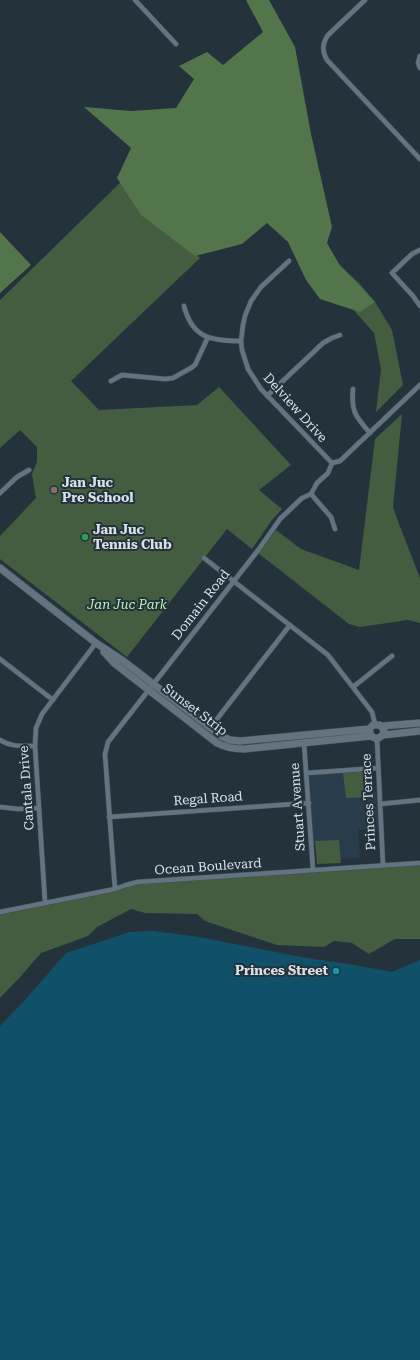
<!DOCTYPE html>
<style>
body{margin:0}
canvas{display:block;background:#24323c}
</style>
<canvas width="420" height="1360"></canvas>
<script>
const g = document.querySelector('canvas').getContext('2d');
g.lineJoin = 'round';
function paint(path, color) {
  g.fillStyle = color;
  g.fill(path, 'evenodd');
}
function trace(path, color, width, dash) {
  g.strokeStyle = color;
  g.lineWidth = width;
  g.lineCap = dash ? 'butt' : 'round';
  g.setLineDash(dash || []);
  g.stroke(path);
}
function write(font, color, halo, rows, align = 'center') {
  g.font = font + ' "Roboto Serif",serif';
  g.lineWidth = 4;
  g.setLineDash([]);
  g.textBaseline = 'middle';
  g.strokeStyle = halo;
  g.fillStyle = color;
  for (const [text, x, y, turn = 0] of rows) {
    g.save();
    g.translate(x, y);
    g.rotate((+turn || 0) * Math.PI / 180);
    g.textAlign = isNaN(turn) ? turn : align;
    if (halo) g.strokeText(text, 0, 0);
    g.fillText(text, 0, 0);
    g.restore();
  }
}
const built = new Path2D(`
 M346 772 348 794 376 792 379 828 358 830 360 858 339 859 338 842 313 843 308 775Z`);
const green = new Path2D(`
 M123 180 200 258 71 381 99 410 197 405 219 387 291 465 259 490 282 509 272 520 252 549 227 529 127 657 0 559V536L36 498 32 474 37 462V447L20 430 0 448V300Z
 M336 262 359 283 375 302 392 330 403 385 376 412 381 369 374 333 351 307Z
 M402 414 393 507 399 524 420 578V623L408 620 360 627 349 624 258 553 276 530 301 549 359 570 375 439Z
 M369 771 371 797 346 798 343 773Z
 M339 840 341 863 317 864 315 841Z
 M420 863V939H395L369 954 352 943 334 941 324 947 277 945 205 921 197 914 145 913 131 909 97 927 88 936 41 953 21 976 0 998V912L126 885Z`);
const forest = new Path2D(`
 M246 0H269L295 47 311 134 332 227 327 243 339 264 375 302 360 312 320 299 306 280 288 242 267 223 242 244 195 256 141 215 117 178 131 148 84 107 131 111 176 108 194 79 179 66 207 52 223 65 263 32Z
 M0 232 31 265 0 293Z`);
const water = new Path2D(`
 M153 931 199 937 301 957 355 965 392 972 420 960V1360H0V1026L25 1000 66 953 130 932Z`);
const street = new Path2D(`
 M135 0 176 44
 M365 0 328 35C322 44 322 51 327 60L420 159
 M420 56 418 63 420 68
 M420 250 412 254 392 273 413 296 420 306
 M289 261 261 287 251 301 245 316 243 325 241 341 242 350 248 369 261 389 332 463
 M184 306C192 338 211 341 241 341
 M111 381 122 375 165 379 173 378 191 368 195 365 208 337
 M353 389C351 411 355 416 370 433
 M267 396 323 343 332 338 340 335
 M0 493 17 477 29 470
 M311 494 331 517 335 529
 M204 558 328 655 372 712 375 724
 M0 659 53 700
 M353 687 392 656
 M210 728 290 625
 M377 739 383 865
 M0 740C11 747 22 746 35 746
 M304 743 313 870
 M307 773 378 768
 M380 804 420 800
 M0 807 18 809 39 808
 M109 817 309 803
 M115 889 105 754 108 742 259 549 280 519 302 498 311 494 317 483 328 473 332 463 340 461 420 385
 M45 902 35 746 36 728 42 714 96 643
 M0 912 115 889 126 885 138 882 420 863`);
const secondary = new Path2D(`
 M0 568 96 643 122 660 221 736 230 740 240 741 369 729
 M104 652 114 663 217 743C226 748 234 749 244 749L371 736
 M382 726 420 723
 M383 735 384 730 380 725H373L369 729 371 736 377 739 383 735 420 731`);
const markers = [
 [54,490,4,"#8d6e63"],
 [85,537,4,"#2e9e5b"],
 [336,971,4,"#0f9aa8"]
];
const streetNames = [
 ["Delview Drive",295,408,48],
 ["Domain Road",201,605,-52],
 ["Sunset Strip",195,710,37],
 ["Cantala Drive",27,788,-94],
 ["Regal Road",208,799,-4],
 ["Princes Terrace",369,802,-93],
 ["Stuart Avenue",298,807,-94],
 ["Ocean Boulevard",208,867,-4]
];
const poiNames = [
 ["Jan Juc",62,483],
 ["Pre School",62,498],
 ["Jan Juc",93,530],
 ["Tennis Club",93,545],
 ["Princes Street",328,971,"right"]
];
const parkNames = [
 ["Jan Juc Park",127,605]
];
paint(built, '#293c4c');
paint(green, '#445c40');
paint(forest, '#52754c');
paint(water, '#115069');
trace(street, '#424d56', 5.5);
trace(secondary, '#424d56', 8);
trace(street, '#647380', 4.5);
trace(secondary, '#647380', 7);
for (const [x, y, r, color] of markers) {
  const dot = new Path2D();
  dot.arc(x, y, r, 0, 2 * Math.PI);
  g.fillStyle = color;
  g.fill(dot);
  trace(dot, '#24323c', 1.5);
}
write('13px', '#d8e1e8', '#24323c', streetNames);
write('bold 13px', '#d8e1e8', '#24323c', poiNames, 'left');
write('italic 13px', '#baf2b1', '#24323c', parkNames);
</script>
